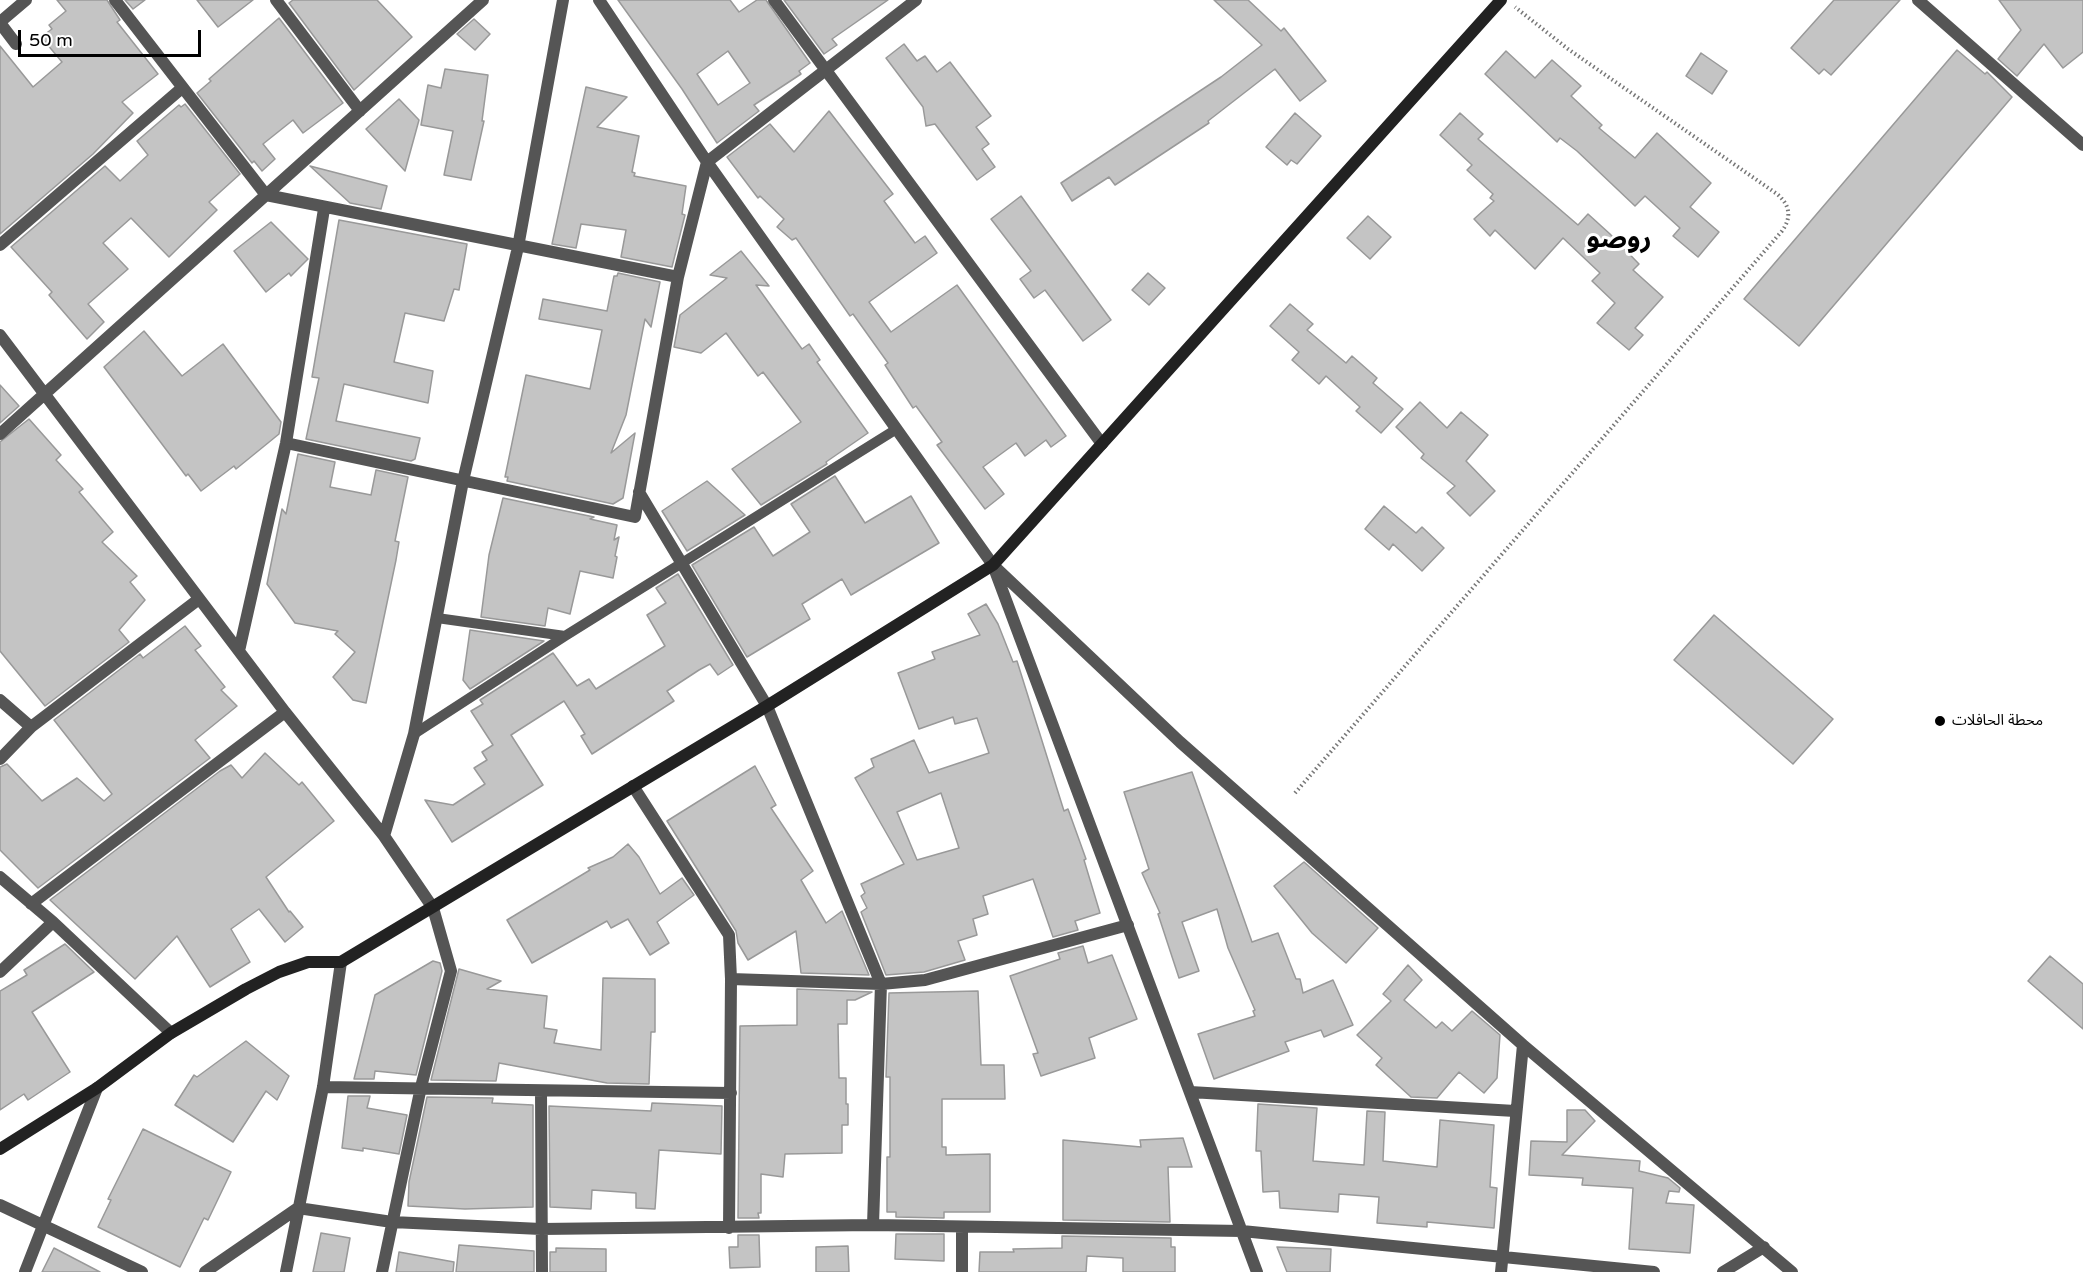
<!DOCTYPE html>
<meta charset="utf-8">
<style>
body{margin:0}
#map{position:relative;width:2083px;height:1272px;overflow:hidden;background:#fff;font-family:"Varela Round",sans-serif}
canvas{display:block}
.scale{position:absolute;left:18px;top:30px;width:183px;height:27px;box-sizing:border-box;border:3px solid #000;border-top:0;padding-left:8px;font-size:18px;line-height:21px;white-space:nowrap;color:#000;-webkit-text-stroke:4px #fff;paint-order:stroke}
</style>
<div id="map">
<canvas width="2083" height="1272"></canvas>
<div class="scale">50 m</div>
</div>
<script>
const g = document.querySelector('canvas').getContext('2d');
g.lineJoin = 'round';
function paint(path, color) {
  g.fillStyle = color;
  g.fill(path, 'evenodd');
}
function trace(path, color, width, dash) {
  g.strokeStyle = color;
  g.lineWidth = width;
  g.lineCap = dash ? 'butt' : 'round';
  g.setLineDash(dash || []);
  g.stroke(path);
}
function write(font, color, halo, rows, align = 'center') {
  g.font = font + ' "Varela Round","Noto Sans Arabic",sans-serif';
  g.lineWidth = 6;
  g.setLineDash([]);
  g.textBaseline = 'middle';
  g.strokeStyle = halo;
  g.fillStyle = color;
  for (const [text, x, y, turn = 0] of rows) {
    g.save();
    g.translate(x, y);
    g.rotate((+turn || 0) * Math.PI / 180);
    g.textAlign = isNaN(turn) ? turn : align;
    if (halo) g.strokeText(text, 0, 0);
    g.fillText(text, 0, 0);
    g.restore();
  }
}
const building = new Path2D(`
 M57 0H107L120 20 117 22 158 74 122 102 133 113 93 154 0 234V46L33 87 62 62 41 37 52 29 49 25 66 11Z
 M125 0H145L133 9Z
 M197 0H253L218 27Z
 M293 0H377L412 37 354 90 289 3Z
 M618 0H730L739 12 757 0H766L810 63 799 71 801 74 754 105 759 111 717 143 682 89ZM728 51 750 83 718 105 697 74Z
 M784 0H888L832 39 837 45 824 54Z
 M1214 0H1248L1281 31 1284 28 1326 81 1300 101 1275 69 1208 121 1209 123 1115 185 1109 177 1072 201 1061 183 1221 77 1262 45Z
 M1834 0H1900L1831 75 1824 69 1819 74 1791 48Z
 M1999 0H2083V52L2063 68 2044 44 2017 76 1998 59 2021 30Z
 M279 18 343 103 303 133 293 120 263 144 275 159 262 171 254 161 252 163 197 93 211 81 209 79Z
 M474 19 490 34 475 50 457 34Z
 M904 44 917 61 925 56 937 72 950 62 991 116 976 127 989 144 982 149 995 167 977 180 935 124 926 126 923 107 886 58Z
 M1957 50 1985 74 1987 72 2012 97 1799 346 1744 299Z
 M1506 51 1535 78 1552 60 1581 86 1571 96 1602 125 1599 128 1635 158 1657 133 1711 183 1690 207 1719 232 1698 257 1673 236 1680 228 1645 196 1635 206 1577 151 1560 138 1557 142 1485 74Z
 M1701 53 1727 71 1712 94 1686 76Z
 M445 69 488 75 482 121H484L471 180 444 175 453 131 421 125 428 85 441 88Z
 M586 87 627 97 597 127 639 136 632 172 635 173 634 176 686 186 682 214 685 215 672 267 621 257 626 230 581 224 576 248 552 244Z
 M399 99 419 120 405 171 366 129Z
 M185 104 240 174 209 202 217 210 169 257 131 218 103 243 128 269 88 304 104 322 87 339 49 295 52 292 11 247 105 166 120 181 148 155 137 141 179 105 181 107Z
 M829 111 893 194 884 201 915 243 925 236 937 253 869 302 891 332 957 285 1066 436 1051 447 1046 440 1025 456 1016 443 983 467 1004 494 985 509 937 445 942 442 916 406 913 408 885 365 888 363 853 314 850 316 796 238 792 240 777 227 784 219 760 196 758 198 727 157 770 124 794 152Z
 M1295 113 1321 136 1297 164 1291 160 1287 165 1266 147Z
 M1460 113 1483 134 1478 139 1578 225 1588 214 1610 234 1639 264 1633 270 1663 297 1635 328 1643 335 1629 350 1597 323 1615 303 1592 281 1600 273 1563 238 1535 269 1495 230 1490 236 1474 219 1494 201 1490 198 1493 194 1467 170 1472 165 1440 135Z
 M310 166 387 186 381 209 350 203Z
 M1021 196 1111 320 1083 341 1045 290 1034 298 1020 279 1031 271 991 219Z
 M1368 216 1391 237 1370 259 1347 238Z
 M339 220 467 244 459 290 454 289 444 321 405 313 394 362 433 371 428 403 344 384 336 421 420 438 415 459 411 461 306 439 319 378 312 377Z
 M271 222 308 259 291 276 289 273 266 292 234 251Z
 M741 251 769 286 756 285 802 349 809 344 820 360 817 362 868 433 826 462 827 464 761 505 732 469 801 422 763 372 758 376 726 333 701 353 674 347 680 315 727 278 710 275Z
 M618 273 660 282 651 327 645 319 626 415 611 453 635 433 623 498 613 504 507 481 508 477H505L526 375 590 389 602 330 539 319 543 299 607 311 614 276H617Z
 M1148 273 1165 288 1149 305 1132 290Z
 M1290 304 1313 324 1307 330 1346 363 1352 356 1377 378 1373 383 1403 409 1381 433 1356 411 1360 407 1326 376 1319 384 1292 360 1299 352 1270 326Z
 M144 331 182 376 223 344 281 422 279 434 236 469 234 466 201 491 188 474 186 476 104 367Z
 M0 385 19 406 0 423Z
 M1420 402 1447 428 1461 412 1488 435 1466 461 1495 491 1470 516 1447 493 1455 486 1421 458 1424 454 1396 427Z
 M29 419 61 455 56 460 83 489 79 492 113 532 102 542 137 576 130 582 145 600 119 630 129 642 45 706 0 651V442Z
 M298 454 335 462 330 487 371 495 376 470 408 477 395 541 399 542 396 560 366 703 353 700 333 677 355 652 335 634 338 631 295 623 267 584 282 509 286 514Z
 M835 476 865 523 911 496 939 543 851 595 842 579 802 604 810 619 747 657 692 565 754 527 773 556 810 532 791 504Z
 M707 481 745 515 687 551 662 511Z
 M503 498 594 517 590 519 617 525 614 540 619 537 615 556 617 557 613 578 580 571 570 614 548 608 545 626 481 617 489 555Z
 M1384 506 1416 533 1422 527 1444 548 1422 571 1393 544 1389 550 1365 529Z
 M678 574 733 665 718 675 710 664 699 670 667 691 674 701 592 754 581 736 585 734 564 701 511 735 543 785 452 842 425 800 453 805 485 784 474 768 487 760 482 752 493 745 471 711 483 704 480 700 553 653 577 686 589 679 596 689 665 646 647 615 666 603 656 588Z
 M986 604 998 624 1013 662 1017 661 1064 811 1068 809 1086 859 1084 860 1100 913 1075 921 1078 930 1053 937 1033 879 983 896 988 914 973 919 977 935 958 941 965 960 924 972 886 975 861 912 867 908 861 896 865 893 861 884 904 864 855 778 874 767 871 759 914 740 929 773 989 753 977 718 955 724 953 717 919 729 898 673 935 659 932 652 980 635 968 614ZM941 793 959 848 917 860 897 812Z
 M1714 615 1833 719 1793 764 1674 660Z
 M185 626 201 646 195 650 225 687 221 690 237 706 195 740 210 758 38 888 0 850V767L7 764 42 801 77 778 104 801 112 794 54 720 140 654 143 658Z
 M470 630 544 641 470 689 463 680Z
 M265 753 299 785 302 782 334 821 266 877 289 912 290 911 303 927 285 942 259 909 231 929 250 962 210 987 177 936 135 979 50 900 220 771 231 765 242 778Z
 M755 766 776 805 771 808 813 871 801 880 826 923 842 911 869 975 801 973 796 931 748 960 738 943 736 931 667 821Z
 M1192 772 1252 942 1278 933 1296 979H1300L1303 993 1333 980 1353 1025 1324 1037 1321 1030 1285 1042 1289 1051 1214 1079 1198 1034 1255 1016 1253 1011 1255 1010 1228 948 1217 909 1182 922 1199 971 1179 978 1158 914 1160 913 1142 873 1149 869 1124 792Z
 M628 844 639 857 660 894 682 878 694 895 657 922 669 943 650 955 628 919 611 928 607 921 532 963 507 920 590 870 588 868 613 857Z
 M1304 862 1378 928 1346 963 1312 933 1274 886Z
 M65 944 94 972 32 1012 70 1072 28 1100 24 1094 0 1110V991L27 975 24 970Z
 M1083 946 1088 963 1112 955 1137 1019 1089 1038 1095 1058 1041 1076 1033 1054 1038 1053 1010 976 1060 959 1058 953Z
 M2050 956 2083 984V1029L2028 981Z
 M433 961 440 963 442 971 416 1075 375 1071 374 1079H354L375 995Z
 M1408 965 1422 980 1404 1000 1436 1028 1442 1022 1452 1031 1472 1011 1500 1035 1497 1078 1484 1093 1459 1072 1437 1098 1411 1097 1376 1065 1382 1058 1357 1035 1391 1001 1383 994Z
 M459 969 501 981 487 989 547 996 544 1028 557 1030 554 1043 601 1050 603 978 655 979V1032H651L649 1084 607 1083 499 1063 496 1081 431 1080Z
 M797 989 872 992 855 1000H847V1024H838L839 1078H846V1104H848V1125H842V1153L785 1154 783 1177 761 1174V1213H758L759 1218H738L740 1026 797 1025Z
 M978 991 981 1065H1004L1005 1099H942V1147H946V1155L990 1154V1212H944V1218L896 1217V1212H887V1157H890V1077H886L889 993Z
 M246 1041 289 1076 277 1100 266 1091 233 1142 175 1105 194 1075 197 1077Z
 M348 1096H370L367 1108 407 1115 399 1154 363 1148V1151L342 1148Z
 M427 1097 493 1098 492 1103 533 1105V1207L465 1209 408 1206 409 1182Z
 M652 1103 722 1106 721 1154 659 1150 655 1209 636 1208V1193L592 1190 591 1209 550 1207 549 1106 651 1111Z
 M1258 1104 1317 1108 1313 1161 1364 1165 1367 1111 1385 1112 1383 1161 1437 1167 1440 1120 1494 1125 1490 1187 1497 1188 1494 1228 1427 1222V1227L1377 1223 1379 1197 1339 1194 1338 1212 1280 1208 1279 1191 1263 1192 1261 1151H1256Z
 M1567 1110H1585L1595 1121 1562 1155 1640 1161 1639 1171 1668 1178 1680 1188 1679 1192 1669 1191 1666 1203 1694 1205 1690 1253 1629 1249 1633 1188 1582 1185 1583 1178 1529 1175 1531 1141 1567 1142Z
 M143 1129 231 1172 208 1220 204 1218 180 1267 98 1227 111 1200 108 1199Z
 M1183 1138 1192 1167H1168L1170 1222 1063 1220V1140L1141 1147 1140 1140Z
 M321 1233 350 1238 344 1272H313Z
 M896 1234H944V1261L895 1259Z
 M738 1235H759L760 1267 730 1268 729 1247H738Z
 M1062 1236 1171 1238V1247H1175V1272H1123V1258L1087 1256 1086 1272H979L980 1252H1014L1013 1249 1062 1248Z
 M459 1245 534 1251V1272H456Z
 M848 1246 849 1272H816V1247Z
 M1277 1247 1331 1249 1330 1272H1287Z
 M54 1248 100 1272H42Z
 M556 1248 606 1249V1272H550V1252H556Z
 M399 1252 454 1262 453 1272H396Z`);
const path = new Path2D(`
 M1295 793 1782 231C1792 217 1790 205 1777 194L1568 49 1515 7`);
const lane = new Path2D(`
 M437 618 565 636
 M414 734 565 636 895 430`);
const street = new Path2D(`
 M115 0 266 195 678 277
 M276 0 360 111
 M599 0 707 162 993 565 1180 742 1523 1045 1792 1272
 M774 0 1102 444
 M1918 0 2083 145
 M0 22 26 0
 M0 23 16 44
 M0 245 182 88
 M0 335 285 712 384 836 433 908 451 971 421 1087 382 1272
 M0 434 483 0
 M286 443 635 517 678 277 707 162 916 0
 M639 492 767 706 881 984 873 1225
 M994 568 1257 1272
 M239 651 286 443 324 209
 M0 700 31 727
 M0 759 31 727 199 599
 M633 786 729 935 731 979 729 1228
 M384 836 414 734 463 481 518 247 563 0
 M0 877 53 922 171 1033
 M31 904 285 712
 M0 972 53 922
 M731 979 881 984 925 980 1128 925
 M323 1087 731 1093
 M541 1091 542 1272
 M1190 1092 1515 1111
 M0 1205 142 1272
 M25 1272 97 1088
 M205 1272 298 1208 392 1222 541 1229 873 1225 1242 1231 1654 1272
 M286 1272 323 1087 341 962
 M962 1272V1227
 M1501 1272 1523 1045
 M1723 1272 1764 1247`);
const secondary = new Path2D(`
 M0 1149 97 1088 171 1033 246 989 279 972 308 962H341L767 706 993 565 1501 0`);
const markers = [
 [1940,721,6,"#000"]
];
const poiNames = [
 ["محطة الحافلات",1952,721]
];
const townNames = [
 ["روصو",1619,240]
];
paint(building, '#c4c4c4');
trace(building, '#999', 1.5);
trace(path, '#777', 4, [1.5, 3]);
trace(lane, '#555', 10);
trace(street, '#555', 12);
trace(secondary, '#222', 12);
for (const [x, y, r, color] of markers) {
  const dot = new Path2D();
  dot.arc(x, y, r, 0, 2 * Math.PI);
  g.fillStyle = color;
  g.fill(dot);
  trace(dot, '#fff', 2);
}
write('15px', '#000', '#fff', poiNames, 'left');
write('bold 27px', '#000', '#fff', townNames);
</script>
